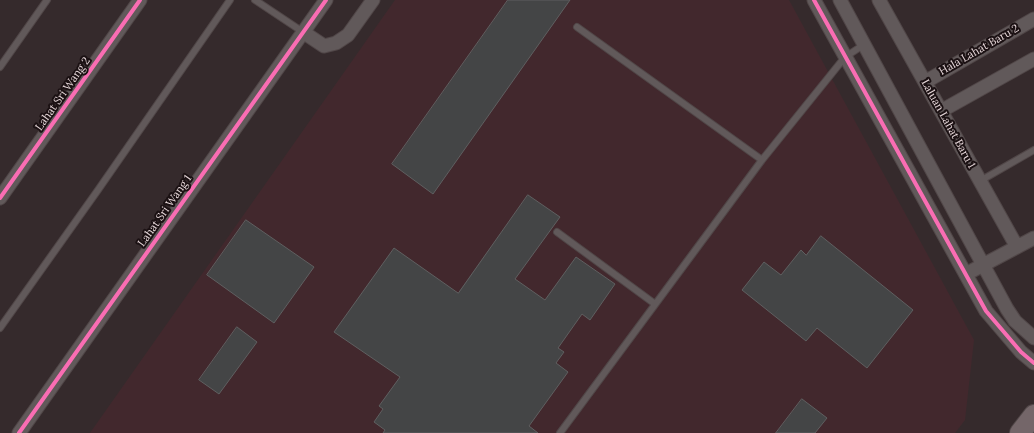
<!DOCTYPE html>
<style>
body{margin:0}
canvas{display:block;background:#352a2c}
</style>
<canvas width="1034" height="433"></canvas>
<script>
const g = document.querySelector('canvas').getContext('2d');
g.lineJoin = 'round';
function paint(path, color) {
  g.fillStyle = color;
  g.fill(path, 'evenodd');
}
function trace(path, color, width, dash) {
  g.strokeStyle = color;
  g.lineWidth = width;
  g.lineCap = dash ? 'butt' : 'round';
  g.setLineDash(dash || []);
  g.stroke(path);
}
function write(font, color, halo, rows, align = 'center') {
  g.font = font + ' Lora,serif';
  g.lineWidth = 4;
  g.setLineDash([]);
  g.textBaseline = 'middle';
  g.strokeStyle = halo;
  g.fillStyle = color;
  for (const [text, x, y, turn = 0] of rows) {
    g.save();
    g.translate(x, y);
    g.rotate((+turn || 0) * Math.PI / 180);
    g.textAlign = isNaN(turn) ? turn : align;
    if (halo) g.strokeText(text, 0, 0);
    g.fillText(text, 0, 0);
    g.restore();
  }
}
const built = new Path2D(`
 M395 0H789L974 340 965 420 955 433H90Z`);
const building = new Path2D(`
 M508 0H570L433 194 392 164Z
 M528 195 560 217 515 279 545 300 576 257 615 284 590 320 582 314 558 348 564 352 556 363 568 372 529 426 538 433H383L385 430 374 422 383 409 379 406 400 377 334 332 394 248 458 293Z
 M246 220 314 267 274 323 207 275Z
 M821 236 913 310 867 368 817 328 806 341 742 290 764 262 781 275 801 250 806 255Z
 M237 327 257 342 219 394 199 380Z
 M802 399 827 418 815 433H776Z`);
const service = new Path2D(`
 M255 0 303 32
 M577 27 762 160
 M0 67 47 0
 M980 181 1034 150
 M557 232 655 304
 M0 328 98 190 230 0
 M560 433 762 160 845 57 865 44`);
const minor = new Path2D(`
 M814 0 986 311 1021 352 1034 363
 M840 0 1007 309 1015 321 1034 338
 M879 0 1017 247
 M303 32 324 46 336 43 348 35 373 0
 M925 82 1034 19
 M941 111 1034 59
 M0 198 140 0
 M966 274 1034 238
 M19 433 326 0`);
const primary = new Path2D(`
 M1020 433 1034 415`);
const cycleway = new Path2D(`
 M814 0 986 311 1021 352 1034 363
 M0 198 140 0
 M19 433 326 0`);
const streetNames = [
 ["Hala Lahat Baru 2",979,50,-30],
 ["Lahat Sri Wang 2",63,94,-55],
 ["Laluan Lahat Baru 1",948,124,61],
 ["Lahat Sri Wang 1",165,211,-55]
];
paint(built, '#42282d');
paint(building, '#444546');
trace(building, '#5f5f60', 1);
trace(service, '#514748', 8);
trace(minor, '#514748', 15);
trace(primary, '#514748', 22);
trace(service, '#61595a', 6);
trace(minor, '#61595a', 13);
trace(primary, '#746669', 20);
trace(cycleway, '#f96db3', 4);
write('11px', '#e8d9db', '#1b1113', streetNames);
</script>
